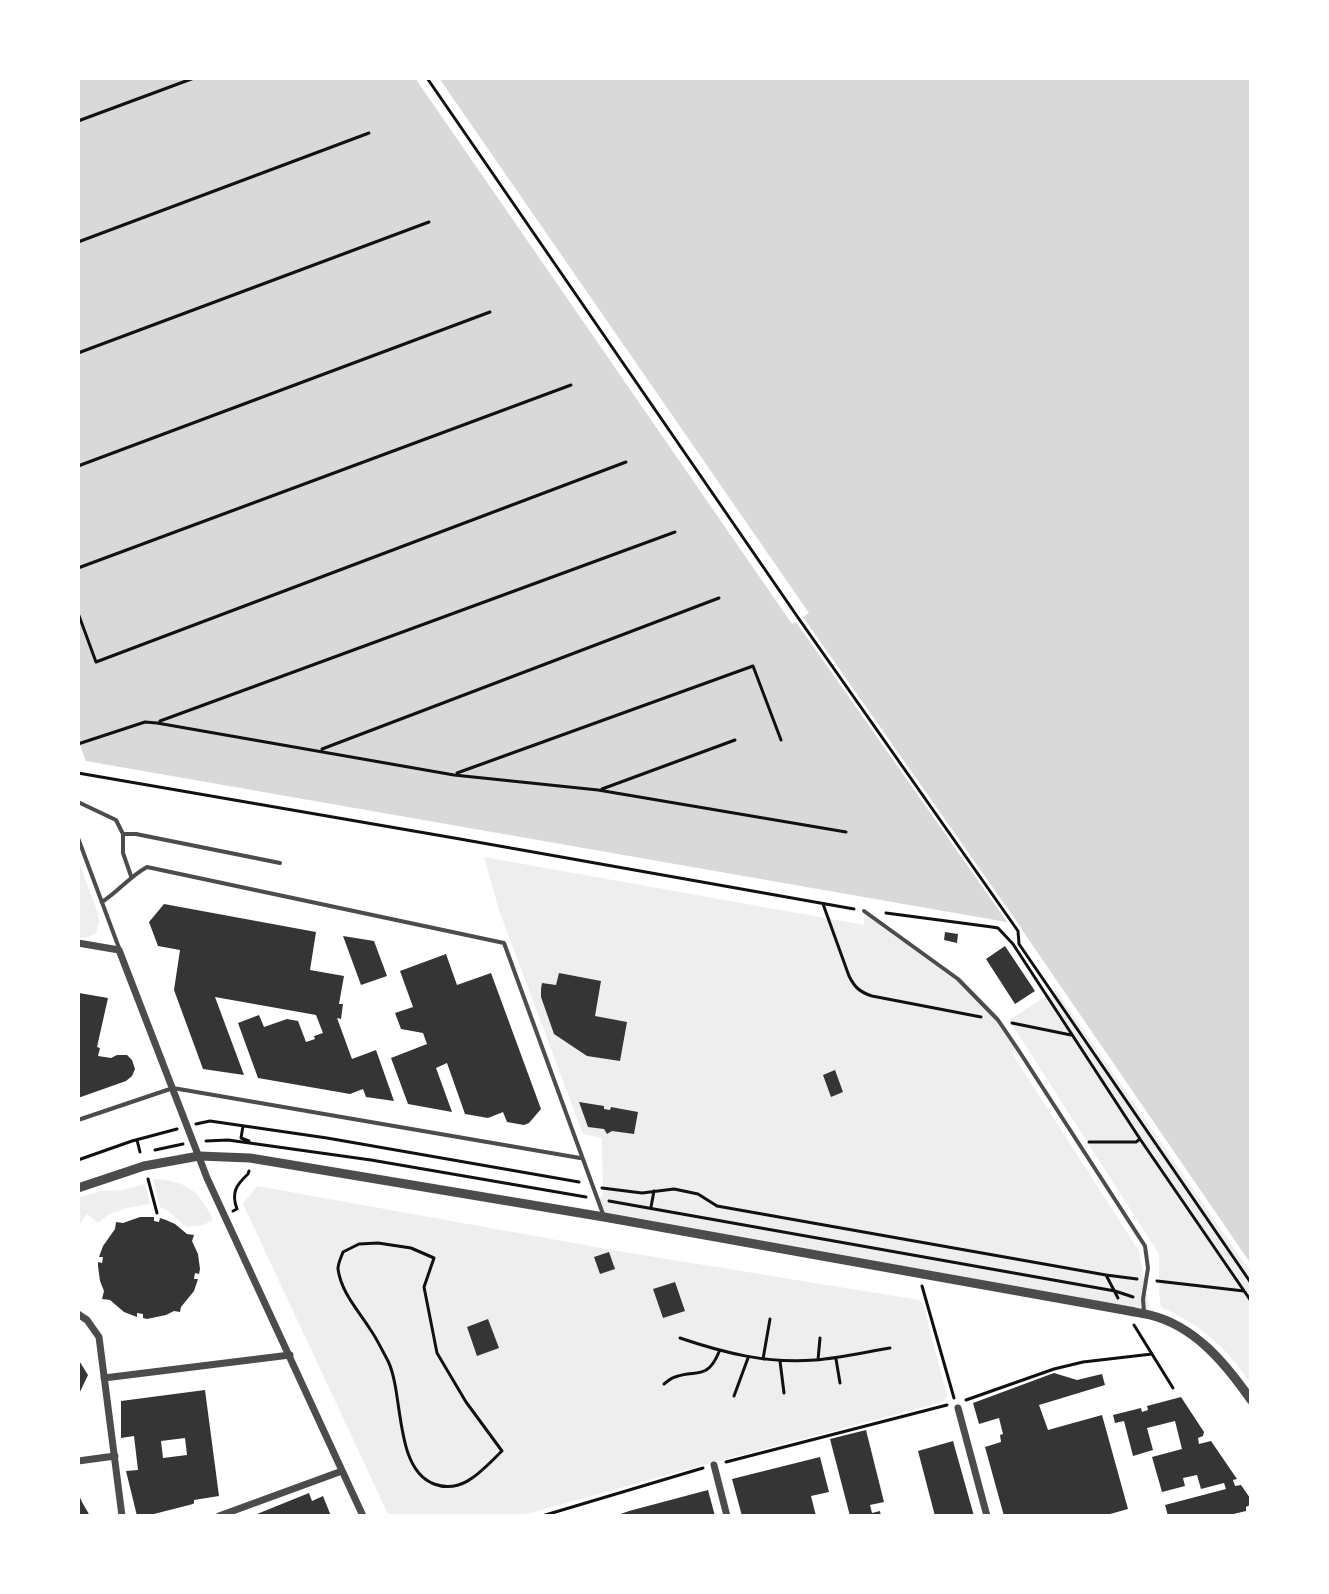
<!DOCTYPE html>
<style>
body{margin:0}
#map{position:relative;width:1329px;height:1594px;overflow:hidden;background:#fff;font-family:"Open Sans",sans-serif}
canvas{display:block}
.frame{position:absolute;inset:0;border:80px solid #fff;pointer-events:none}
</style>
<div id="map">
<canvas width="1329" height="1594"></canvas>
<div class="frame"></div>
</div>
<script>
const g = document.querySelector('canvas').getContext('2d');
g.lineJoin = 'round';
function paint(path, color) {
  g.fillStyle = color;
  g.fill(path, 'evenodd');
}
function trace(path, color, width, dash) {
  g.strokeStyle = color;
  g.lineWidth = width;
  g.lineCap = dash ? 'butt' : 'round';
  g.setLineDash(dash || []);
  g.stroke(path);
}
const green = new Path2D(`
 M484 857 864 925V911L958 979 998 1020 1019 1051 1013 1055 1139 1251 1150 1314 604 1217 597 1198 603 1196 602 1138 583 1134 499 910Z
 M78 860 98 913 99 922 96 933 88 937 79 938Z
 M1056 990 1251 1273V1384C1228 1349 1200 1324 1161 1307L1159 1292V1254L1009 1020Z
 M153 1179C187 1181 199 1190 213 1220L203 1225 186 1227 167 1210 160 1207Z
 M145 1184 150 1204C132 1207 112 1209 98 1223L87 1214 78 1227V1198L100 1191 123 1190Z
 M257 1186 618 1251 919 1300 923 1304 947 1395 943 1402 718 1461 519 1516H389L243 1204Z`);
const water = new Path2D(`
 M78 78H1251V1264L1018 924 86 761 78 740Z`);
const pier = new Path2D(`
 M415 78H439L809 613 803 617 1022 929 1018 931 1016 927 1010 926 796 622 792 624Z`);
const building = new Path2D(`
 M164 904 316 932 310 970 344 976 339 1004H343L341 1019 337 1018 352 1059 376 1050 394 1101 366 1097 363 1089 350 1094 258 1078 238 1023 259 1015 264 1027 287 1019 298 1021 306 1042 315 1039 314 1036 323 1033 316 1015 215 997 244 1075 203 1069 174 990 180 950 158 946 149 922Z
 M945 932 958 934 957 943 944 940Z
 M343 936 374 941 387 976 361 985Z
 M1005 946 1035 991 1015 1004 986 959Z
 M446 954 457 985 491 973 541 1109 529 1123 524 1125 507 1122 503 1112 488 1118 465 1114 447 1063 436 1068 452 1112 408 1104 391 1058 427 1044 423 1033 401 1029 395 1013 413 1007 400 971Z
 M559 973 601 981 595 1016 627 1022 620 1061 587 1056 554 1034 541 997V989L542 983 556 985Z
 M79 993 108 998 97 1047 100 1048 98 1056 111 1058 117 1055H127L132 1060 135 1069 132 1076 126 1081 78 1098Z
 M835 1070 843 1092 831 1097 823 1075Z
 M579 1102 604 1106V1109L610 1110 611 1107 638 1112 634 1134 612 1131 607 1134 604 1129 588 1127Z
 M140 1217H154V1221L159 1222 160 1218 166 1220 175 1224 187 1234 194 1235 192 1241 198 1254 200 1269 199 1274 195 1273 194 1279H198L194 1291 181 1307 180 1312 174 1311 166 1315 147 1319 143 1318V1314L137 1313V1317L124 1312 110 1300 102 1299 104 1291 100 1281 98 1266V1262L102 1263 103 1257H99L103 1246 115 1229 116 1222 123 1223Z
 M609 1252 615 1269 600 1274 594 1257Z
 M675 1282 685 1311 663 1318 653 1289Z
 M488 1319 499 1348 477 1356 467 1327Z
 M78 1359 88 1375 78 1396Z
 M1054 1373 1077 1380 1102 1374 1105 1385 1039 1405 1048 1430 1102 1415 1128 1509 1103 1516H1004L985 1447 1001 1442 1000 1435 1003 1434 999 1418 979 1424 973 1403Z
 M205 1390 219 1496 194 1500V1503L193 1504 146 1516H137L126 1471 138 1470 134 1436 121 1438V1401ZM185 1438 187 1455 163 1458 161 1441Z
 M1181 1397 1204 1432 1203 1436 1198 1438 1199 1444 1211 1441 1237 1479 1233 1480 1235 1486 1241 1485 1250 1498V1505L1246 1507V1511L1225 1516H1168L1165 1505 1226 1489 1224 1483 1201 1489 1197 1475 1183 1478 1185 1486 1162 1492 1152 1457 1182 1449 1175 1421 1147 1428 1153 1450 1133 1456 1124 1421 1115 1423 1113 1415 1141 1408 1142 1412 1148 1410 1147 1406Z
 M866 1430 884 1502 870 1505 872 1513 880 1511 881 1516H850L830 1439Z
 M953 1441 974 1516H935L918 1451Z
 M820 1457 829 1492 811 1496 816 1516H742L732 1479Z
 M708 1490 715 1516H615L629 1511Z
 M78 1493 82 1502 90 1516H78Z
 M309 1493 312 1501 323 1496 331 1516H252Z`);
const path = new Path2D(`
 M427 78 799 619 1018 931 1019 944 1251 1283
 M78 121 194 78
 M78 242 369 133
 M78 353 429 222
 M78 466 490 312
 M78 568 571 385
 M78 613 96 662 626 462
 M160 721 675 532
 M78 744 145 722 157 723 454 775 598 790 846 832
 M322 749 719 598
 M78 773 460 839 854 909
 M457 773 753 666 781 740
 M602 789 735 740
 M823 904 849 976C855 988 860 992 872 996L981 1017
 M886 913 992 927 998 928 1013 944 1140 1139 1251 1301
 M1012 1023 1071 1035
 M196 1124 210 1121 327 1138 579 1182
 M243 1126 241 1138 249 1141
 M137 1140 140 1152
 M206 1141 228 1140 371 1160 586 1197
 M1089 1142H1136L1140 1139
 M155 1150 183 1144
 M78 1160 132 1141 177 1129
 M148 1179 157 1213
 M602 1188 642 1193 674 1189 698 1194 717 1206 1106 1275 1118 1298
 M609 1201 1115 1291 1133 1297
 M651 1207 654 1191
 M233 1211 237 1209C231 1193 236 1185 248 1174L249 1171
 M378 1243 411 1248 434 1258 424 1287 437 1353 466 1402 502 1451C483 1469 463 1495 434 1484 394 1469 404 1394 388 1361 382 1350 377 1339 370 1329 358 1310 341 1292 338 1269 338 1263 341 1258 343 1252L359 1244Z
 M1106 1275 1137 1279
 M1157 1281 1244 1291
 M922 1286 954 1398
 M1134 1325 1173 1388
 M680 1338C724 1353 768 1364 815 1360 840 1358 865 1352 890 1348
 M763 1359 770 1319
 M836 1359 840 1383
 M818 1360 820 1338
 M780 1361 784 1393
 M664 1384C668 1381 671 1378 675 1377 696 1369 707 1381 719 1352
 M734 1396 748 1358
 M966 1400 1054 1369 1083 1362 1152 1354
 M726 1462 947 1405
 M542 1516 703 1468`);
const service = new Path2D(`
 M78 802 116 820 123 834V853L131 876
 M123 834H136L280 863
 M78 838 119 948
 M102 902C119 891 129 877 147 867L504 943 603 1214
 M864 911 958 979 998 1020 1019 1051 1145 1246 1148 1268 1143 1299 1144 1312
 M78 1120 173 1088 580 1158`);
const minor = new Path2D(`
 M78 943 119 950 207 1178 363 1516
 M78 1314 87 1320 99 1337 122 1516
 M104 1378 290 1355
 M958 1408 987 1516
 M78 1461 115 1456
 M714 1465 727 1516
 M219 1516 342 1471`);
const tertiary = new Path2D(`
 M78 1188 144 1166 199 1156 250 1158 604 1217 1124 1310C1133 1312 1142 1313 1150 1315 1195 1326 1226 1364 1251 1400`);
paint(green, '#eee');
paint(water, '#d9d9d9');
paint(pier, '#fff');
paint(building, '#353535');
trace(path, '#111', 3);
trace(service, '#4c4c4c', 4);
trace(minor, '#4c4c4c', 7);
trace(tertiary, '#4c4c4c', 9);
</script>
